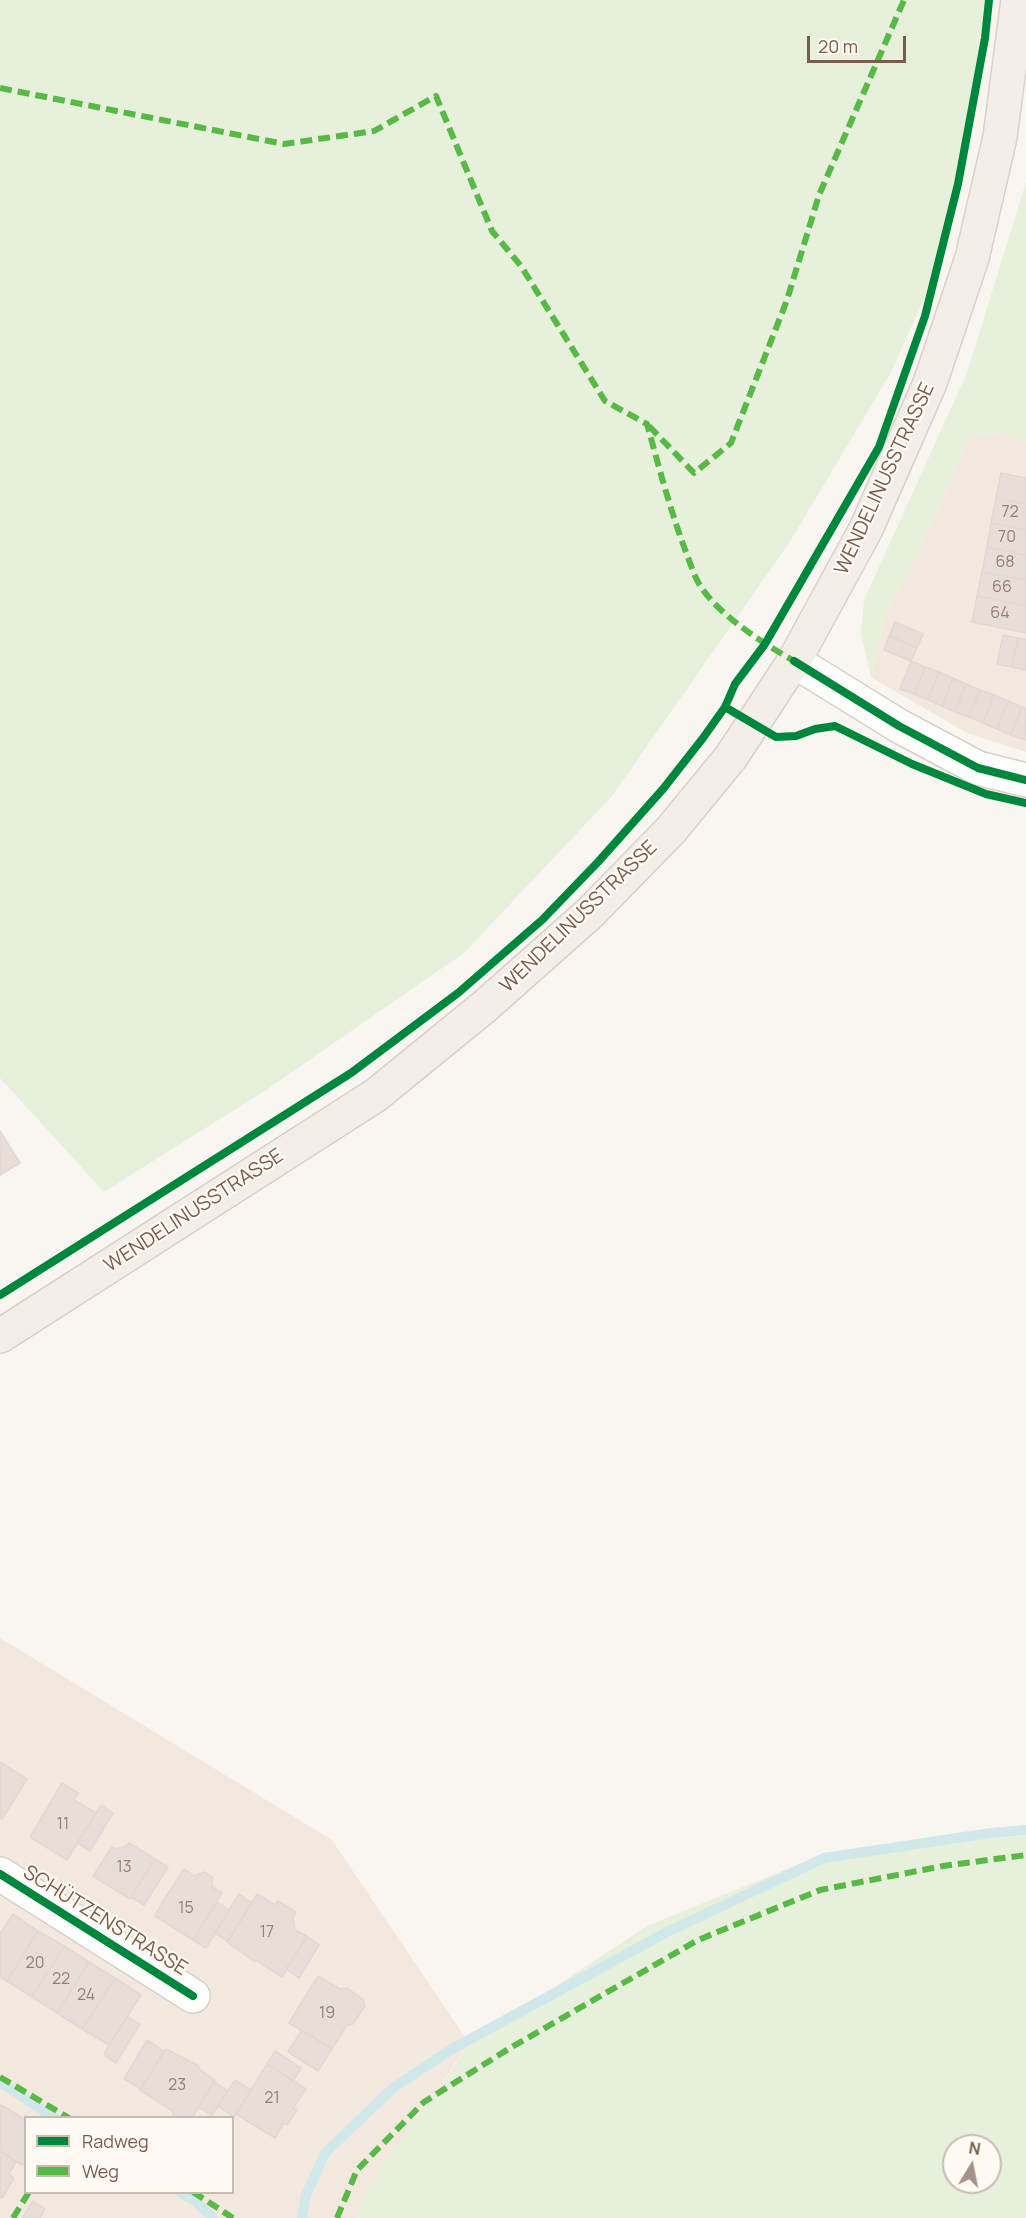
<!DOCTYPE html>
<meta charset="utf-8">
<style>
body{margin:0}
#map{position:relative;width:1026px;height:2218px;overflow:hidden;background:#f9f5f0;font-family:Manrope,sans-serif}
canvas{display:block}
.legend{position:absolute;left:24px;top:2116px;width:210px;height:78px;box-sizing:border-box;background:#fffaf3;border:2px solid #cabbb1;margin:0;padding:8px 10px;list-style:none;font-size:18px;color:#7a5c4d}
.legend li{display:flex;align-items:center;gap:12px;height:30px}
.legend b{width:30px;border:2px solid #cabbb1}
.north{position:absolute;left:942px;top:2134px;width:60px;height:60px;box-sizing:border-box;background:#fffaf3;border:2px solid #cabbb1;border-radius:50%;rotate:10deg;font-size:16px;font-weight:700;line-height:24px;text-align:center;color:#7a5c4d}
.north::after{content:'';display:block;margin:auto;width:21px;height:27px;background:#a69286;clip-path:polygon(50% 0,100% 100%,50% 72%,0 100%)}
.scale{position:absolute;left:807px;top:36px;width:99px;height:27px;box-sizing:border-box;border:3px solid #7a5c4d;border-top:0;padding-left:8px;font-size:18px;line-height:21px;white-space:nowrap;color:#7a5c4d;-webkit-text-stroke:4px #fffaf3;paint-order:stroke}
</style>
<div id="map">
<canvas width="1026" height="2218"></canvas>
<ul class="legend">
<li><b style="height:8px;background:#00873e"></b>Radweg</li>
<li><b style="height:8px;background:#58b947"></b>Weg</li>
</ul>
<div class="north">N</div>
<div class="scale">20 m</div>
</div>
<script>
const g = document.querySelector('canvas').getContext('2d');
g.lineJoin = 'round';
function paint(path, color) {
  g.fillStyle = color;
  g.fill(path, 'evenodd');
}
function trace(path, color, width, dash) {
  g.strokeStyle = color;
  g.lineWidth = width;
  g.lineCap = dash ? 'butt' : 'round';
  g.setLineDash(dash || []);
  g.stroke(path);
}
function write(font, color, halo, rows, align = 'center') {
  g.font = font + ' Manrope,sans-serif';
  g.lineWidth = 4.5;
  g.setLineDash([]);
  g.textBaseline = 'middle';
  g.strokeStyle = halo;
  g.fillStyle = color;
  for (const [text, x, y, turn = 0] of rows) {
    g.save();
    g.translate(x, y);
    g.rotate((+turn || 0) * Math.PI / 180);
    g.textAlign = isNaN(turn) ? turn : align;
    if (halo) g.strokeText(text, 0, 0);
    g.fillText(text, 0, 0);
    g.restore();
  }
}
const residential = new Path2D(`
 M1007 434 1026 443V752L967 733 871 677 885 614 915 560 968 440 974 435Z
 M0 1638 332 1840 469 2043 361 2202 357 2218H0ZM26 2118H232V2192H26Z`);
const green = new Path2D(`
 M0 0H988L965 129 936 272 890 374 789 543 612 796 464 953 266 1090 104 1192 0 1078Z
 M1026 182V443L1007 434 974 435 968 440 915 560 885 614 871 677 861 633 864 600 967 373Z
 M1026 1835V2218H357L361 2202 392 2150 449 2074 469 2043 649 1925 824 1854ZM954 2146H990V2182H954Z`);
const stream = new Path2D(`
 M0 2082 55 2118
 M180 2192 195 2201 213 2218
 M302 2218 306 2195 325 2153 393 2088 452 2049 667 1932 824 1858 991 1833 1026 1830`);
const building = new Path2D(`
 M1001 473 1026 478V504L996 498Z
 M996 498 1026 504V530L991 523Z
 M991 523 1026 530V555L987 547Z
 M987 547 1026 555V580L982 572Z
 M982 572 1026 580V606L977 596Z
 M977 596 1026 606V633L972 622Z
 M895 622 923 634 917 648 889 636Z
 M1003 635 1018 638 1012 667 997 664Z
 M889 636 917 648 911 661 884 650Z
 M1018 638 1026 639V670L1012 667Z
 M911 661 925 667 914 694 900 689Z
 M925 667 939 672 928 700 914 694Z
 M939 672 953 678 942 706 928 700Z
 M953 678 966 684 955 712 942 706Z
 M966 684 980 690 969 717 955 712Z
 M980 690 994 695 983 723 969 717Z
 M994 695 1008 701 997 729 983 723Z
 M1008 701 1022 707 1011 735 997 729Z
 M1022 707 1026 708 1025 740 1011 735Z
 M0 1131 20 1163 0 1175Z
 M0 1762 27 1779 2 1819 0 1818Z
 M62 1783 78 1793 74 1800 96 1813 67 1860 30 1837Z
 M101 1805 113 1813 90 1851 77 1843Z
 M129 1843 155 1859 130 1899 93 1876 112 1847 116 1849 126 1846Z
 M155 1859 168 1867 144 1905 131 1897Z
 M184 1869 194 1876 204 1872 212 1877V1887L222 1893 193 1940 155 1916 163 1901Z
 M239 1894 252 1903 228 1941 215 1933Z
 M257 1894 275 1905 278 1901 296 1912 293 1917 295 1930 307 1936 282 1977 256 1960 255 1962 227 1942Z
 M217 1902 229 1910 206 1948 193 1940Z
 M13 1914 38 1931 7 1981 0 1977V1934Z
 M38 1931 64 1946 32 1997 7 1981Z
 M307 1936 319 1945 299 1978 286 1969Z
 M64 1946 89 1962 57 2013 32 1997Z
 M89 1962 115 1978 82 2029 57 2013Z
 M318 1976 340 1989 347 1988 363 1999 365 2006 353 2024 346 2026 332 2049 289 2023Z
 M115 1978 141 1995 109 2045 82 2029Z
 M127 2017 140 2024 116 2063 105 2056V2052Z
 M302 2030 332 2049 318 2071 288 2052Z
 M147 2040 164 2051 141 2089 124 2079Z
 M166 2049 199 2066 198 2068 215 2080 193 2116 195 2118H171L174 2112 140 2090Z
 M275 2051 301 2068 293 2081 267 2064Z
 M267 2064 306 2089 293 2108 297 2110 287 2125 284 2123 275 2138 236 2114Z
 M235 2080 251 2090 234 2117 218 2106Z
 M214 2082 228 2091 212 2115 198 2107Z
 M1 2105 26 2120V2161L22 2165 0 2151Z
 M0 2151 16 2162 9 2174 14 2178 2 2198 0 2197Z
 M33 2201 45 2209 40 2218H22Z`);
const minor = new Path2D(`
 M794 661 899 726 978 768 1026 780
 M0 1874 193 1996`);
const major = new Path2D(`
 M0 1336 376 1095 484 1007 590 913 671 830 731 757 794 661 866 529 930 383 972 258 1000 137 1018 0`);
const quiet = new Path2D(`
 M0 88 284 144 374 131 436 96 492 231 521 266 605 401 647 424C659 467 670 510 686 552 690 562 693 573 698 582 715 613 764 644 794 661
 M649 426 694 473 731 443 787 300 819 195 904 0
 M0 2077 69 2118
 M193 2192 233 2218
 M13 2218 29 2192
 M337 2218 357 2170 424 2102 510 2048 698 1940 820 1890 943 1866 1026 1855`);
const cycleway = new Path2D(`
 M794 661 899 726 978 768 1026 780
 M725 707 776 737 796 736 815 729 835 726 912 764 986 794 1026 803
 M0 1295 351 1073 458 993 542 920 598 862 663 789 703 738 725 707 735 684 765 644 879 447 925 316 958 184 985 38 989 0
 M0 1874 193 1996`);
const numberNames = [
 ["72",1010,513],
 ["70",1007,538],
 ["68",1005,563],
 ["66",1002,588],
 ["64",1000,614],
 ["11",63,1825],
 ["13",124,1868],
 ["15",186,1909],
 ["17",267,1933],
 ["20",35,1964],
 ["22",61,1980],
 ["24",86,1996],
 ["19",327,2014],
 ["23",177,2086],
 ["21",272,2099]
];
const streetNames = [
 ["WENDELINUSSTRASSE",885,479,-65],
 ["WENDELINUSSTRASSE",579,917,-44],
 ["WENDELINUSSTRASSE",194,1211,-33],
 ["SCHÜTZENSTRASSE",105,1921,32]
];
paint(residential, '#f2e8de');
paint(green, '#e7f0db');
trace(stream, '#d0e8ea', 10);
paint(building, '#e6ded7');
trace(building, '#e2d8d2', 1.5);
trace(minor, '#d7d1cb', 36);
trace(major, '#dad1cc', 36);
trace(minor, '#fefefd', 33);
trace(major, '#f3eee8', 33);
trace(quiet, '#58b947', 6, [12, 6]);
trace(cycleway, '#00873e', 8);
write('16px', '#977e72', null, numberNames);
write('20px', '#7a5c4d', '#fffaf3', streetNames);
</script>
